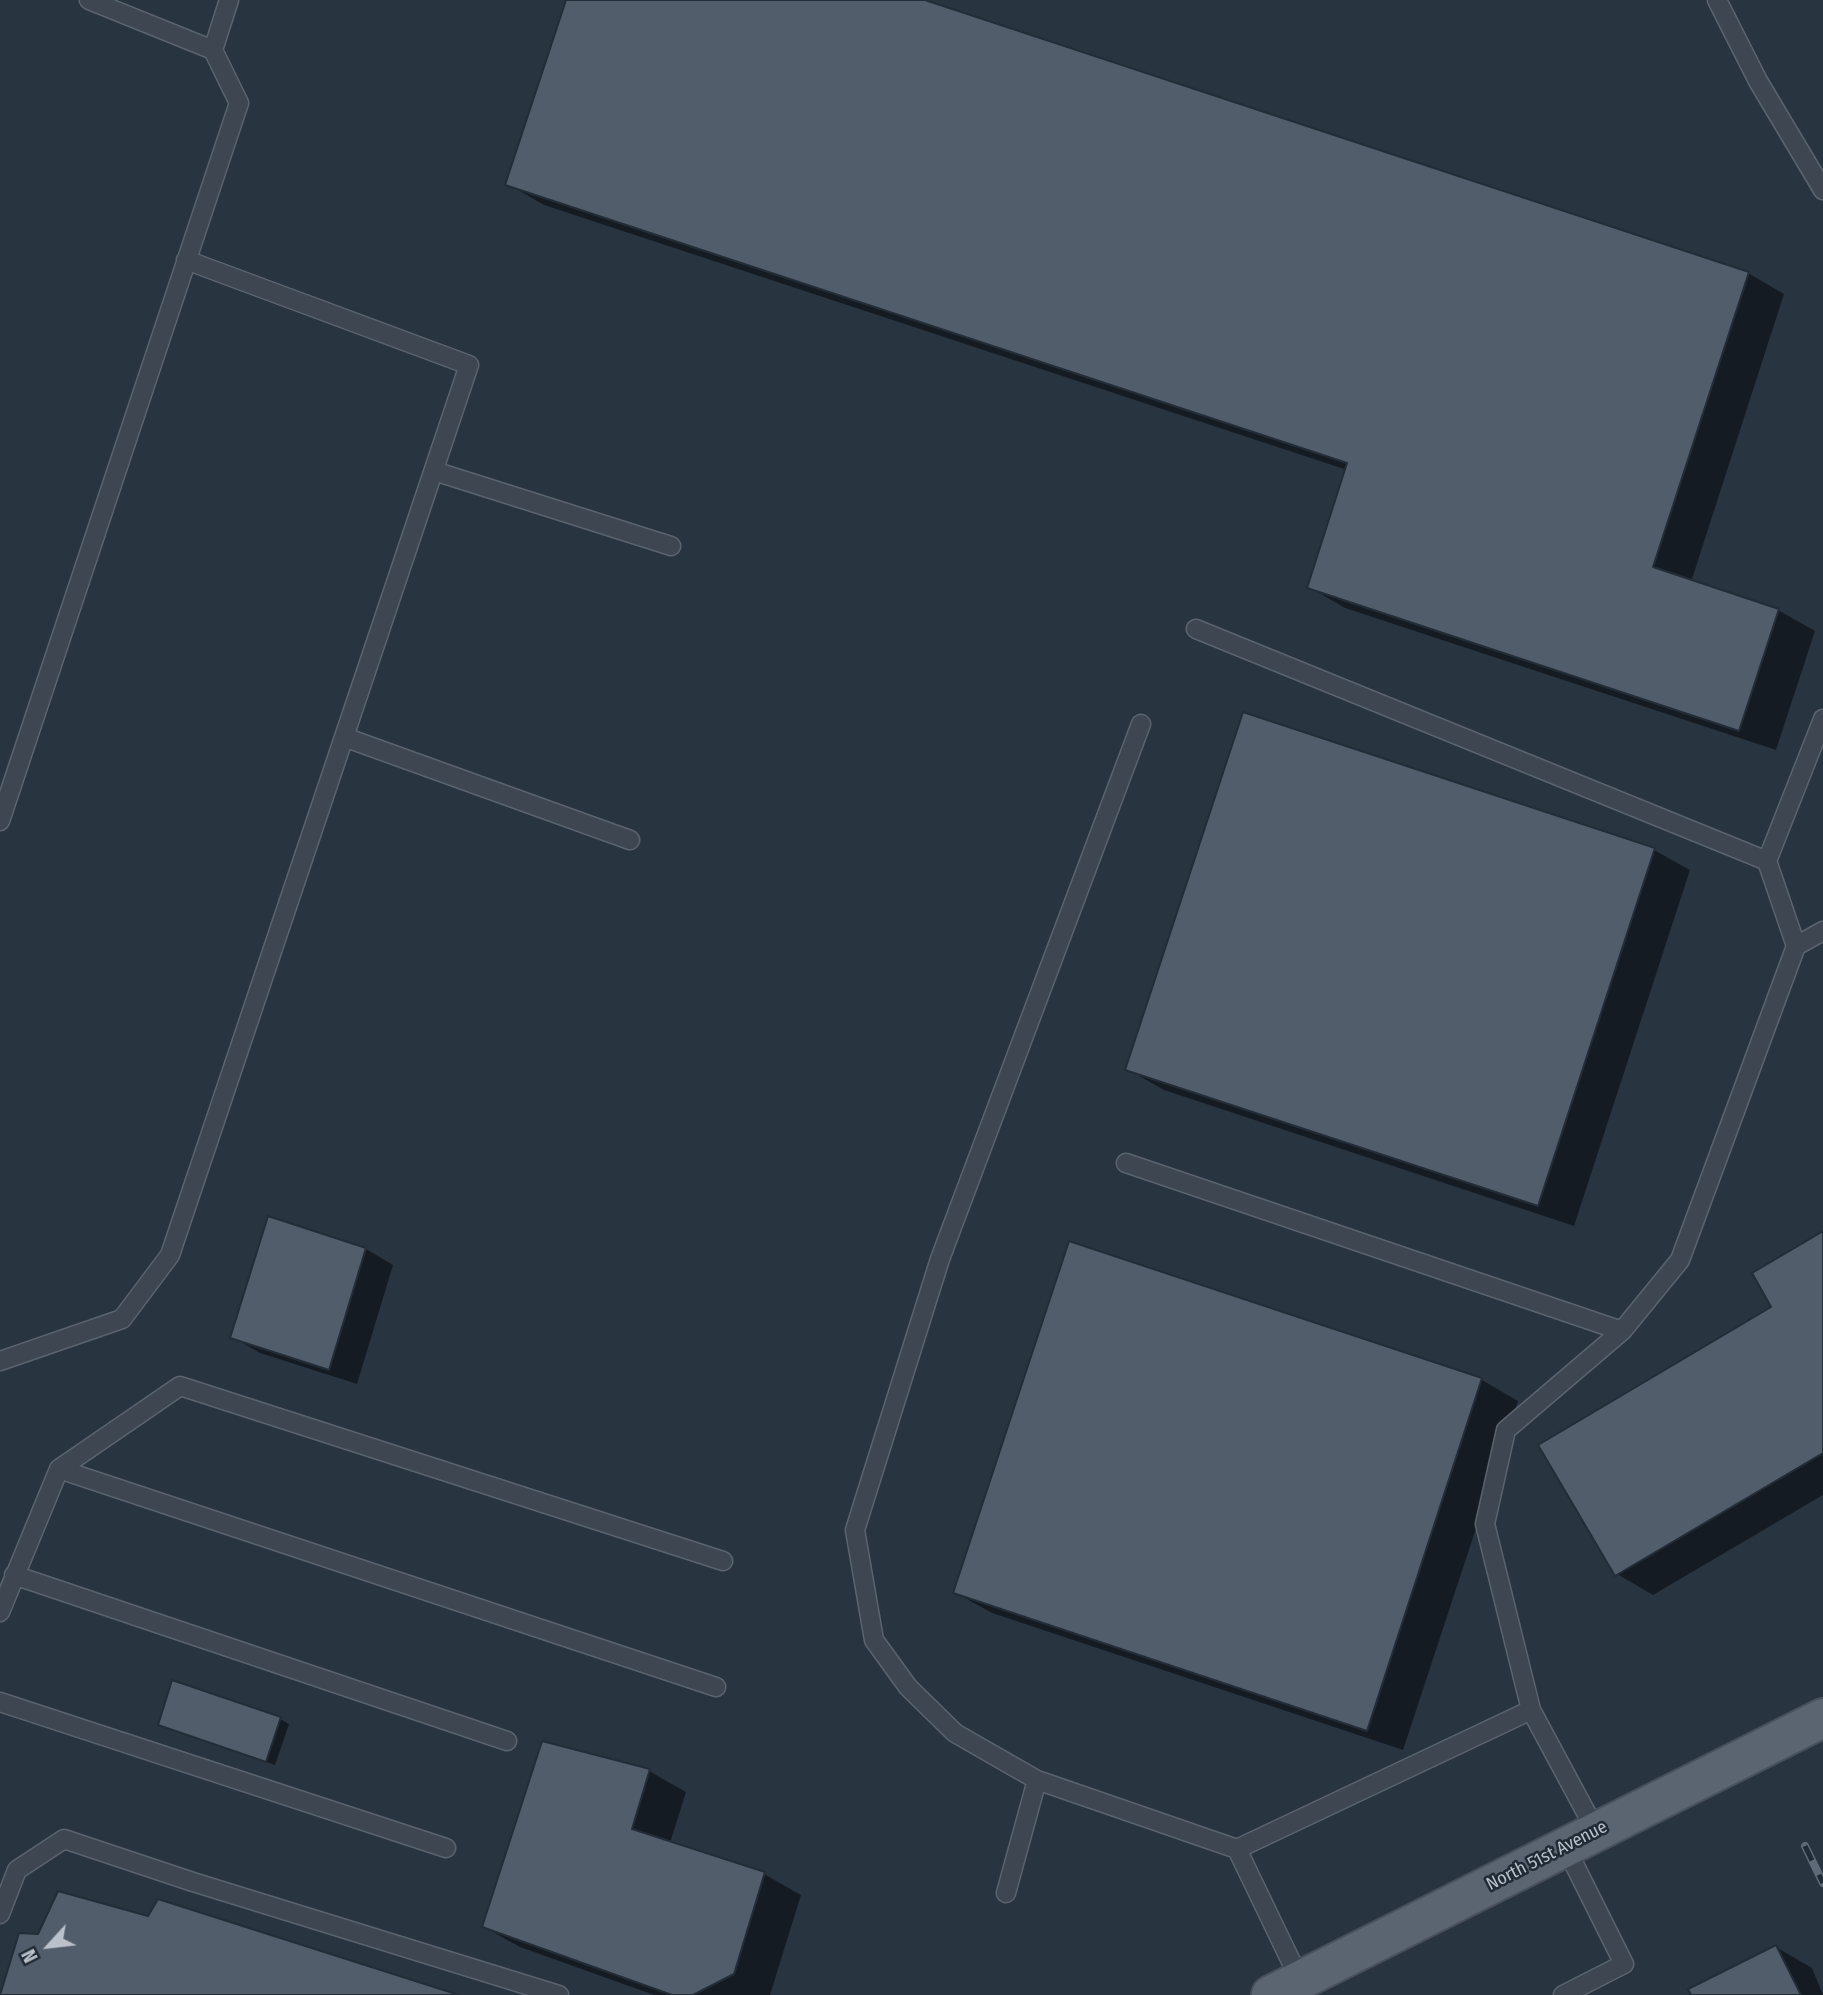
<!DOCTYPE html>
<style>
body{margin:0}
#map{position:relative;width:1823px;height:1995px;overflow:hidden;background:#293441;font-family:"Fira Sans Condensed",sans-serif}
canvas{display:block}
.north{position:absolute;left:14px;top:1911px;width:70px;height:70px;-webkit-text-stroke:5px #212b36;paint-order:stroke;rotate:243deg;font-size:19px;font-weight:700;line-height:28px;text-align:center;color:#bac1cb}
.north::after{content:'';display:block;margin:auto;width:24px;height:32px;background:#bac1cb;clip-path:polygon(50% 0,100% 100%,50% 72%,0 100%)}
</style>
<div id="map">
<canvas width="1823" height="1995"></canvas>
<div class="north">N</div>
</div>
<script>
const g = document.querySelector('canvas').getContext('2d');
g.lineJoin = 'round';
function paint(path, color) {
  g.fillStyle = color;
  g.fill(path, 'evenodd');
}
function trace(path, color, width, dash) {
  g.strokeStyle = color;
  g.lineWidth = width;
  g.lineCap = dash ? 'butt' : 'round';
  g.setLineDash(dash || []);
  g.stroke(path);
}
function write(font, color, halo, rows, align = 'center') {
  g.font = font + ' "Fira Sans Condensed",sans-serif';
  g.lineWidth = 5;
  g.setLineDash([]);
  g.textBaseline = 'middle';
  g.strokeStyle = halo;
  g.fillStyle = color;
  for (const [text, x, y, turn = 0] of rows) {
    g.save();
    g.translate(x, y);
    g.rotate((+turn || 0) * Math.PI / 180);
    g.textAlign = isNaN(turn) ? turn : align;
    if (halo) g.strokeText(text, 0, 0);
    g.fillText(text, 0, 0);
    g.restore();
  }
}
const shadow = new Path2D(`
 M568 0H919L1748 273 1784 294 1691 582 1778 610 1815 631 1776 750 1345 608 1309 587 1347 470 544 205 508 184Z
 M1654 850 1690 870 1574 1226 1164 1090 1127 1069Z
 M269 1219 366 1249 393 1265 357 1384 260 1353 232 1337Z
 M1823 1233V1495L1653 1595 1617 1574 1774 1308Z
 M1070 1243 1482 1380 1518 1401 1403 1750 992 1613 956 1593Z
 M280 1719 289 1724 275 1765 160 1724Z
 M649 1771 686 1792 670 1843 764 1874 801 1895 770 1995H654L520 1947 484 1927Z
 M1776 1947 1812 1968 1823 1995H1693Z`);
const building = new Path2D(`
 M566 0H925L1749 272 1653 567 1779 609 1739 731 1307 588 1347 463 505 185Z
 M1243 712 1655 848 1538 1206 1125 1070Z
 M268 1216 366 1248 329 1370 230 1338Z
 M1823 1231V1453L1615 1576 1538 1445 1771 1307 1752 1273Z
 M1069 1241 1482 1378 1367 1731 953 1593Z
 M172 1680 281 1717 266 1762 158 1725Z
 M542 1741 650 1769 632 1829 765 1872 734 1974 693 1995H672L482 1927Z
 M58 1891 148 1916 158 1899 459 1995H0L19 1933 38 1934Z
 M1776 1945 1801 1995H1691L1688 1989Z`);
const service = new Path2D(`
 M1717 0 1758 81 1823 190
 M213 50 229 0
 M434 471 671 546
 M1196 629 1767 861 1796 946
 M344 737 630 840
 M0 821 239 103 213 50 89 0
 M1767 861 1823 719
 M1126 1163 1622 1331
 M0 1361 122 1319 170 1255 469 365 186 260
 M59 1469 180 1386 723 1561
 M14 1575 507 1741
 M0 1612 59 1469 716 1687
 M0 1702 446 1848
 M1531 1710 1485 1524 1506 1430 1622 1331 1680 1260 1796 946 1823 931
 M1037 1780 955 1733 908 1687 874 1640 855 1530 940 1259 1141 724
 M1237 1849 1531 1710 1596 1831
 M1006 1893 1037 1780 1237 1849 1300 1980
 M0 1914 17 1870 64 1839 193 1882 559 1995
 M1563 1995 1624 1964 1565 1846`);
const primary = new Path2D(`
 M1271 1995 1823 1718`);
const rail = new Path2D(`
 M1805 1846 1823 1883`);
const streetNames = [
 ["North 51st Avenue",1547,1856,-27]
];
paint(shadow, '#0007');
paint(building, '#525d6c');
trace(building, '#232d38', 2);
trace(service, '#5b646e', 21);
trace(primary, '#464f5a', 42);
trace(service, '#3d4651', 18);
trace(primary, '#5b6571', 38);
trace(rail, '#5f6a78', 8);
trace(rail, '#212b36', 5, [16]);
write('18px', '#bac1cb', '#212b36', streetNames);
</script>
